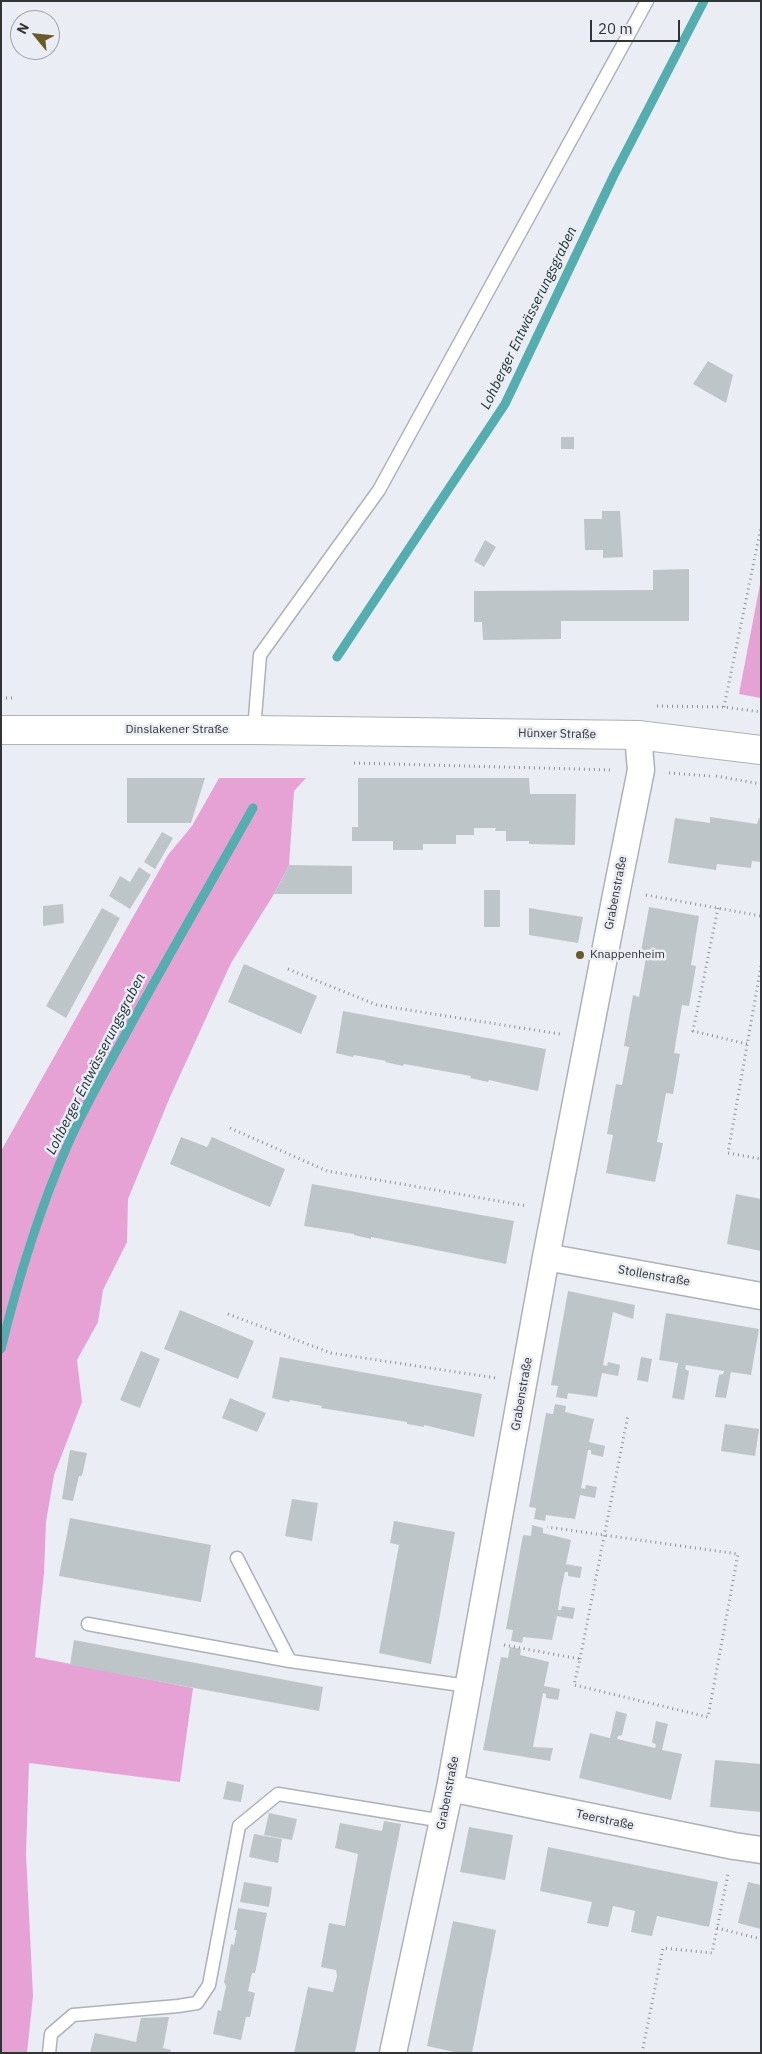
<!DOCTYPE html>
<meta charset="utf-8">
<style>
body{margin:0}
#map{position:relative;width:762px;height:2054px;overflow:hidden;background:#eaedf4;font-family:"IBM Plex Sans",sans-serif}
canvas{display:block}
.frame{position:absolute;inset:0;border:2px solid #323335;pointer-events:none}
.north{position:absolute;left:10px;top:10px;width:50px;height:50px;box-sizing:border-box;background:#eaedf4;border:1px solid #a0a3a8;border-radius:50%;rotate:298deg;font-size:14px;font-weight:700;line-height:20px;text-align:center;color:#323335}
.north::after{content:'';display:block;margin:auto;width:18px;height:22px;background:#6a5a28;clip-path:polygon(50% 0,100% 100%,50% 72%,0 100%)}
.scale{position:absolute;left:590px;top:20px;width:90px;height:22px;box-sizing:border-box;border:2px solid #323335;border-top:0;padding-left:6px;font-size:15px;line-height:18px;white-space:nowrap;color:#323335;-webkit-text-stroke:4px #eaedf4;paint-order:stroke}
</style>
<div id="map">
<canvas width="762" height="2054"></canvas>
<div class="frame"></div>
<div class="north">N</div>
<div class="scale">20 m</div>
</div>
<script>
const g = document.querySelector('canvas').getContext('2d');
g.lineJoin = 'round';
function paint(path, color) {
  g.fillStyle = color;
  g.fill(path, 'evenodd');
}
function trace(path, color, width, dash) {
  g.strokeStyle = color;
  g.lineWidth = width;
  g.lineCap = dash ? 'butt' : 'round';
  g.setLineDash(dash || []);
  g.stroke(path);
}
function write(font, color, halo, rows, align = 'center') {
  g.font = font + ' "IBM Plex Sans",sans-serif';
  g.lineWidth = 5;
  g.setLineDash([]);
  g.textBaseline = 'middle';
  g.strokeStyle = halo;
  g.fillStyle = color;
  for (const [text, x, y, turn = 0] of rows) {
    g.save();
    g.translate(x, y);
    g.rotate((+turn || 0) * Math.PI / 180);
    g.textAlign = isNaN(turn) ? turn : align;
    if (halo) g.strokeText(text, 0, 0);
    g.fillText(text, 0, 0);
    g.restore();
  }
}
const green = new Path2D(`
 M761 579V698L739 694Z
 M219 778H306L294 791 289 865 274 894 231 963 170 1097 128 1199 127 1242 103 1290 98 1322 77 1360 82 1402 54 1475 46 1522 44 1573 35 1657 193 1688 180 1782 29 1763 26 1854 33 1996 27 2053H1V1151L168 855 192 826Z`);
const stream = new Path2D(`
 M337 657 505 404 614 175 704 1
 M1 1349C18 1279 39 1210 68 1144 86 1103 109 1065 130 1026 170 953 212 881 253 808`);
const building = new Path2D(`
 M708 361 733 375 726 403 693 384Z
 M561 437H574V449H561Z
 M602 511H620L623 557 603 558V550H585L584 519H602Z
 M485 540 496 547 484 567 474 561Z
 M689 569V621H561V639L483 640 482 622H474V591L653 590V570Z
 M127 778H205L191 823H127Z
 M358 778H529L530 794H576L575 845 529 844V841H506V831H495L496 828H474V835H456V844H423V850H393V841H352V827H358Z
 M710 817 757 824 759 818H761V862L752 861 751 868 717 864 716 870 668 863 675 818 710 823Z
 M162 832 173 838 155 869 144 862Z
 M289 865 352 866V894H274Z
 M139 867 151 875 130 909 109 896 120 876 130 882Z
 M484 890H500V927H484Z
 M63 904 64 923 43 926V906Z
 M649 907 699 916 691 965 696 966 689 1006 682 1005 674 1053 680 1054 673 1094 666 1093 657 1142 663 1143 655 1182 606 1173 613 1135 607 1134 616 1084 622 1085 629 1047 624 1046 633 995 639 997 646 958 640 957Z
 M102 908 120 918 66 1018 46 1006Z
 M529 908 583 917 578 943 529 935Z
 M244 964 317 996 301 1034 228 1002Z
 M343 1011 546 1049 538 1091 489 1080 488 1082 470 1078 471 1076 404 1064 403 1066 385 1062 386 1061 354 1055 353 1057 336 1053Z
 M181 1137 207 1147 212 1137 285 1169 270 1207 170 1164Z
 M312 1184 514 1221 506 1264 371 1237V1239L354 1235V1234L304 1226Z
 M736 1194 761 1199V1251L727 1244Z
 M568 1291 635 1305 633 1319 613 1312 603 1365 607 1366 608 1362 620 1365 618 1376 602 1373 597 1397 568 1393 567 1399 556 1397 558 1386 551 1385Z
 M180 1310 254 1341 238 1379 164 1349Z
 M666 1313 759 1329 751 1375 731 1372 726 1398 715 1397 719 1375 723 1374 724 1371 686 1365 685 1369 689 1371 684 1400 672 1398 678 1363 659 1360Z
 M141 1351 160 1359 140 1408 120 1400Z
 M280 1357 482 1394 474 1437 424 1425V1427L407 1424V1422L321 1408 322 1406 290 1400 289 1402 272 1398Z
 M641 1357 652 1359 648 1382 637 1380Z
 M230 1398 266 1413 257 1432 222 1418Z
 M555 1404 566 1406 565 1412 594 1419 589 1442 605 1446 603 1457 591 1454V1450H588L581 1488 585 1489 586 1485 597 1487 595 1498 580 1495 575 1519 546 1515 545 1521 534 1519 536 1508 529 1507 546 1413 553 1414Z
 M725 1424 759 1429 755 1456 721 1451Z
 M70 1450 87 1453 82 1476H79L73 1501 62 1499Z
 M292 1499 318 1503 312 1541 285 1536Z
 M70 1518 211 1545 201 1602 59 1576Z
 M394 1521 455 1532 431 1664 379 1653 399 1545 390 1543Z
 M532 1525 543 1528V1533L571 1540 566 1564 582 1567 580 1578 568 1576V1572H565L561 1590 558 1610H561L562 1606 575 1608 573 1619 557 1616 552 1640 523 1637 522 1643 511 1641 513 1630 506 1629 523 1535 531 1536Z
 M74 1640 323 1687 319 1711 70 1665Z
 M510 1647 521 1649 520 1655 549 1662 544 1686 560 1689 558 1700 546 1698V1694L543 1693 533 1747 553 1748 550 1761 483 1750 501 1657 508 1658Z
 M616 1711 627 1714 622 1735 618 1736 617 1739 655 1748 656 1745 652 1742 656 1721 668 1724 662 1750 682 1754 671 1800 579 1778 590 1733 610 1738Z
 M715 1760 761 1764V1812L710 1807Z
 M227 1781 244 1785 241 1802 223 1799Z
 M269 1813 297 1819 292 1840 264 1835Z
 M384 1821 401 1824 355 2053H294L308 1987 333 1992 337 1976 336 1970 321 1967 329 1923 345 1926 358 1854 335 1848 340 1823 382 1831Z
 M469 1827 513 1835 505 1880 460 1872Z
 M254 1834 282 1839 278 1863 249 1857Z
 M548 1847 718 1882 709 1927 657 1916 652 1936 641 1934 631 1932 635 1911 613 1906 608 1927 587 1923 592 1902 540 1891Z
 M244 1882 272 1887 269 1907 240 1902Z
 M748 1882 761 1885V1929L738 1923Z
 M238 1908 267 1913 257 1964 255 1973H252L248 1991 255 1993 250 2017H246L241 2040 213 2034 218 2010 221 2011 226 1986 224 1982 227 1968 231 1944 234 1945 237 1930H234Z
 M453 1921 496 1930 472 2053H459L427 2046Z
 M169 2017 163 2048 171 2050 170 2053H90L95 2033 136 2042 141 2018Z`);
const path = new Path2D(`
 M1 698H13
 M657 706 724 707 761 712
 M724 707 761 527
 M354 763 613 770
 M669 773 710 776
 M716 776 761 784
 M646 895 761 916
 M718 908 693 1031 747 1044
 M761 966 728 1153 761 1159
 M288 969 377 1005 560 1034
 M230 1128 327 1171 527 1206
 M228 1314 331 1353 496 1378
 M504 1645 580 1659 574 1685 708 1717 738 1554 547 1527
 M580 1659 628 1415
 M717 1928 761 1939
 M642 2053 663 1948 712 1953 728 1874`);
const lane = new Path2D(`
 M254 730 260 655 379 490 647 1
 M237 1558 290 1661 468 1686
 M88 1624 290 1661
 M49 2053 51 2034 73 2015 178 2006 197 2003 209 1985 239 1826 278 1794 443 1821`);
const street = new Path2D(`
 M546 1257 761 1296
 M450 1788 734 1846 761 1850
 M393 2053 450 1788 546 1257 617 890 641 770 638 735`);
const secondary = new Path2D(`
 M1 730H254L638 735 761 750`);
const markers = [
 [580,955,5,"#6a5a28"]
];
const streetNames = [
 ["Dinslakener Straße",177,730],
 ["Hünxer Straße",557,734,1],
 ["Grabenstraße",616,893,-79],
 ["Stollenstraße",654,1276,10],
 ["Grabenstraße",522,1394,-80],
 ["Grabenstraße",448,1793,-79],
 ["Teerstraße",605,1820,12]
];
const poiNames = [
 ["Knappenheim",590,955]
];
const waterNames = [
 ["Lohberger Entwässerungsgraben",529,318,-64],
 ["Lohberger Entwässerungsgraben",96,1064,-63]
];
paint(green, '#e6a1d5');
trace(stream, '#54aeaf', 9);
paint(building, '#bec5c8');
trace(lane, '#aeb1b7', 15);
trace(street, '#aeb1b7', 29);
trace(secondary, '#aeb1b7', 30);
trace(path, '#909296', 3, [1, 4]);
trace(lane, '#fff', 12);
trace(street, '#fff', 26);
trace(secondary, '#fff', 28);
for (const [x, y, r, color] of markers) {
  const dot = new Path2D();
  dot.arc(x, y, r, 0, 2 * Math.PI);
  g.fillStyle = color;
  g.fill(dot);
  trace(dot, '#eaedf4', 2);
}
write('12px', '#323335', '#eaedf4', streetNames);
write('12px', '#323335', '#eaedf4', poiNames, 'left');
write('italic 14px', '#182f2f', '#eaedf4', waterNames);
</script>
